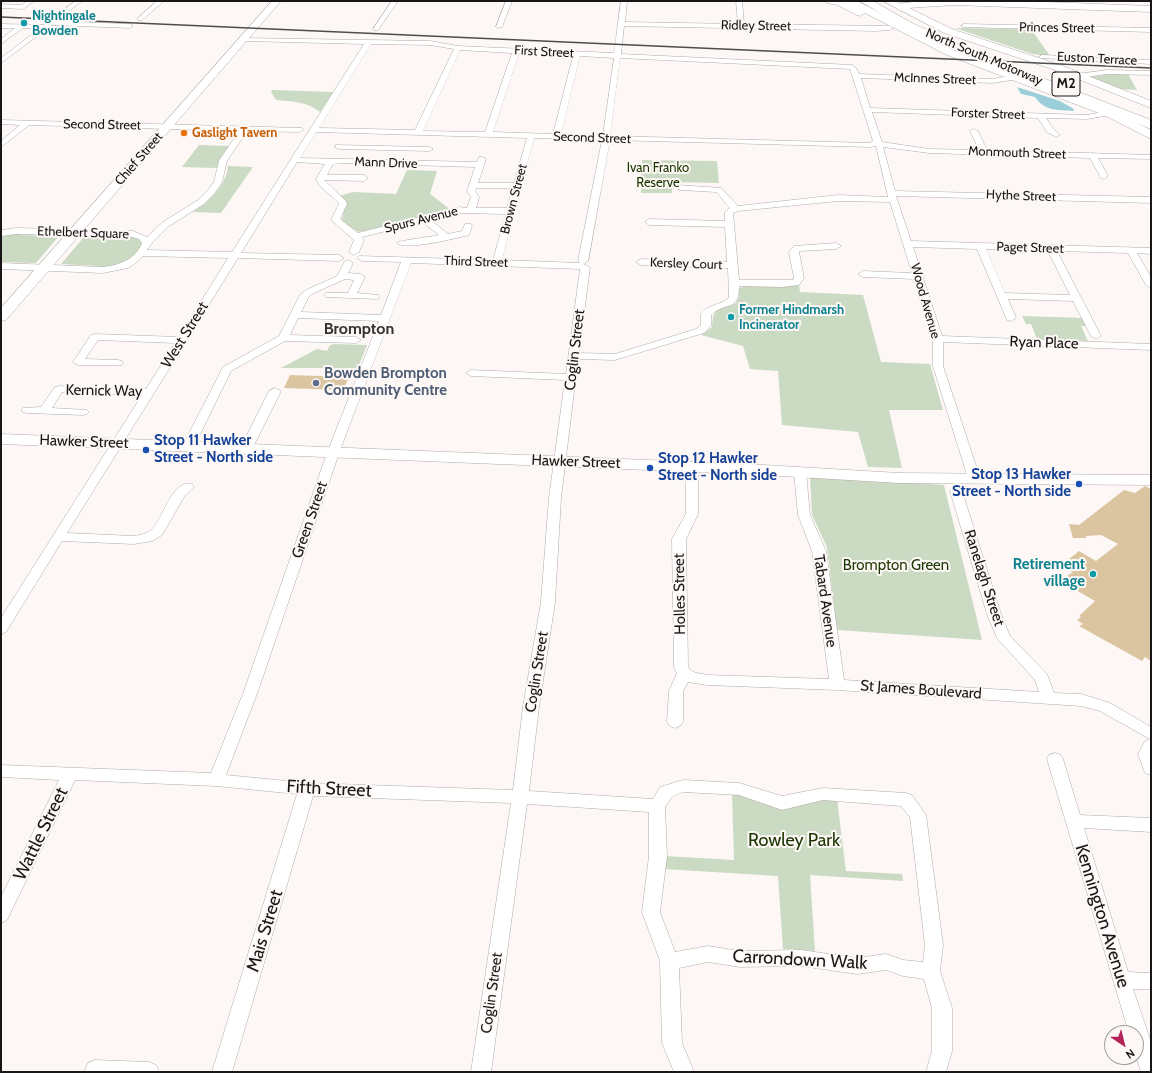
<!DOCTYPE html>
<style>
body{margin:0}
#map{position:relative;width:1152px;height:1073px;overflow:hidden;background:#fdf8f6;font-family:Cabin,sans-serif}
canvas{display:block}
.frame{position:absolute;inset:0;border:2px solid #181616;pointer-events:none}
.north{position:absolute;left:1104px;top:1025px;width:40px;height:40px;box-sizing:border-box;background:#fdf8f6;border:1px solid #a19e9c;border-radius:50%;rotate:145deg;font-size:11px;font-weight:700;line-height:16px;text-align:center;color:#181616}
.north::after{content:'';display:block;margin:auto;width:14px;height:18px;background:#b32458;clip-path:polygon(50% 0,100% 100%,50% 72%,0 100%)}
</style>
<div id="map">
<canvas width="1152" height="1073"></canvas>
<div class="frame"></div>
<div class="north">N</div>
</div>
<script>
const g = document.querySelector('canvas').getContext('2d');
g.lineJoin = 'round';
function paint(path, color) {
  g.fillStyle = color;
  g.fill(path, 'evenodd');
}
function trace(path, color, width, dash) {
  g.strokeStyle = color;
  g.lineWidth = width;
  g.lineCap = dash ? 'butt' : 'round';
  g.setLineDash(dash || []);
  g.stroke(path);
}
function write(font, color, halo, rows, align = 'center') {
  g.font = font + ' Cabin,sans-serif';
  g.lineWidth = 4;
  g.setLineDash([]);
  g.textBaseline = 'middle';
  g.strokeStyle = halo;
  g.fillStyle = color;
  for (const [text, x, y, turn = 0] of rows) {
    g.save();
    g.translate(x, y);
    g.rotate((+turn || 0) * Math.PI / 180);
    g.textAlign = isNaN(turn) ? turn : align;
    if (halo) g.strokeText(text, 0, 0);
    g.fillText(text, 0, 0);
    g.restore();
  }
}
const green = new Path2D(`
 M955 28 1031 29 1050 56 1032 54Z
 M1110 74H1128L1137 90 1119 89 1088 77Z
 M272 90 333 92 320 112C308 102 291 101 276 100L271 92Z
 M199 145 229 146 219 160 217 168 182 167Z
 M642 160 717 161 719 183 672 182V193H641Z
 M228 166 253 167 221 213 193 212C209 200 226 187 228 166Z
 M407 170 437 171 430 194 451 210 359 232 341 223 346 202 339 196 353 192 396 194Z
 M20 233V235L59 236 36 263 1 262V235Z
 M124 236H132L140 239 143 245C127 267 126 263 100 268L98 266 61 264 84 237 121 238Z
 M799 284 800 292 863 295 881 362 930 364 943 410H889L902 468 868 467 858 432 782 425 778 371 750 369 743 346 701 335 712 327C713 307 718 309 736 303L739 297V289L746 285 792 286Z
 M1022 316 1085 318 1089 326H1081L1088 341 1037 339 1031 324H1026Z
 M334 344 367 345 358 368H281L317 349 327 351 330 345Z
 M810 477 944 485 982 640 837 630 827 547 812 515Z
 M732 793 783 805 822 796 837 799 846 871 902 874 903 881 810 875 815 951 783 949 778 876 664 869V856L734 860Z`);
const water = new Path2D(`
 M1017 87 1060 101 1074 109 1073 111C1058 110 1044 111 1035 97L1021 94Z`);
const building = new Path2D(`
 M290 375 349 377 343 390 284 388Z
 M1145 486 1151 489V661L1145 657 1142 661 1079 626 1083 624 1077 620 1081 617 1079 616 1095 601 1069 586 1075 581 1067 576 1073 572 1070 571 1079 565 1069 559 1079 551 1096 561 1118 544 1101 535 1086 536V538H1073L1069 524 1079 525 1124 490 1135 493Z`);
const street = new Path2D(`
 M27 1H34L23 9 1 8V4L22 5Z
 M75 1H82L65 14H61V12Z
 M157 1H164L142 20H138V18Z
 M392 1H398L378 30H374L373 29Z
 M506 1H512L502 27 497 28 496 27Z
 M621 1H627L625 22 738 24 736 1H742L744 24 890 26 893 28 890 30 875 31 624 26 621 54 852 65 856 68 859 74 993 79 1014 75 1018 77 1017 79 993 83 861 78 870 108 1087 115 1108 111 1112 113 1111 115 1087 119 1046 118 1053 128 1060 135 1056 137 1047 132 1038 118 872 112 882 142 929 149 979 150 970 131 974 129 978 131 987 150 1151 155V159L1098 158 1108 176 1104 179 1101 178 1090 158 929 153 883 147 895 191 1151 197V203L896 196 911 241 1151 248V254L1137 253 1151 277V288L1146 285 1128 253 1057 251 1101 336 1096 339 1091 336 1073 301 1008 299 1016 318 1011 321 1007 320 977 249 913 247 942 336 1151 344V350L943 342V366L980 478 978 481H970L968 478 933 366V339L914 279 863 277 858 274 863 271 912 273 890 202 838 201 738 211 733 213 739 280H793L794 278 789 252 794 246 836 243 841 246 836 249 800 251 799 252 804 278 799 285 782 287 739 286C739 313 725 301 711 315V326L704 333 615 360 578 359 561 498 555 602 539 707 529 791 653 799 660 787 683 780 739 783 782 796 823 788 906 793 912 795 926 815 943 945 940 971 952 1008V1051L946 1072H926L932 1051V1008L924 979 903 976 886 970 857 974 801 966 740 967 708 962 679 968 682 1043 694 1072H674L662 1043 660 961 642 912 649 856V812L527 804 491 1072H471L511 803 313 796 232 1072H212L297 794 216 786 75 780 7 920 1 923V897L59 780 1 777V765L211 773 244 691 327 453 379 321 298 318 290 335 356 337 361 340 356 343 285 341 231 371 194 447 192 450H184L182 447 222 369 223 367 279 336 300 295 306 290 337 276 345 261 348 260 353 263 348 273 360 274 365 277 357 293 378 295 379 297 378 299 326 297 324 295 326 293H348L354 280 345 279 312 294 308 298 301 312 381 315 401 262 362 261 357 258 359 256 493 260 506 214 459 213 431 220 448 234 462 231 465 224H471L472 226 469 235C457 238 405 251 397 243 400 240 432 237 439 235L422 222 362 237 364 240 359 252 354 255 349 252 354 240 331 220 339 204 338 202 319 185 316 179 325 164 297 162 241 253 339 255 344 258 339 261 238 258 67 533 134 536C140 535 147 534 152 529 163 519 172 479 192 484L194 487 184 497 162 535 152 541 134 544 62 541 6 632 1 634V618L142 395 62 392 52 408 87 410 89 412 87 414 83 415 27 413 23 412 21 410 23 408 41 407 55 387 59 386 146 389 175 343 98 340 85 359 118 360 122 361 123 363 122 365H78L73 362 91 335 95 334 179 337 228 258 143 256 137 262 128 268 103 273 1 269V263L103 267C120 265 136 259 142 243L139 239 132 237 16 234 1 236V230L16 228 133 231 147 237 163 222 198 200 208 190 214 182 219 161 239 131 29 125 1 147V141L20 125 1 124V120L302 128 303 130 299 132 247 131 227 161 222 182 214 194 204 204 169 226 152 243 147 250 232 252 364 44 244 41 242 40V38L430 41 458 46 614 53ZM371 44 430 45 454 49 415 130 319 128ZM460 50 512 53 485 132 423 131ZM519 53 573 56 553 134 493 132ZM580 56 614 58 603 135 561 134ZM620 58 850 69 873 141 870 143 610 136ZM316 132 527 138 514 183H478L486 159 482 157H479L477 162 300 158ZM534 138 602 140 578 261 580 263 502 260ZM610 140 871 147 876 146 888 197 838 195 738 206 721 188 678 185 677 187 678 189 681 190 716 192C721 196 725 204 730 208L725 212V221L649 219 645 222 649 225 725 227 727 262 641 259 636 262 641 265 728 268 729 297C722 306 709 303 701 314V325L696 329 615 354 579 353 590 267 583 264 588 261ZM345 163 475 167 467 191 471 197 467 208 459 207 358 233 340 219 347 204 346 201 324 180 364 181 368 178 364 175H327L333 164ZM476 188H513L507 208H476L479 197 475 191ZM986 249 1048 251 1070 295 1005 293ZM411 263 580 269 566 374 471 370 466 373 471 376 565 380 549 498 541 602 523 707 513 790 307 783 226 775 258 691 339 453ZM683 792 739 795 782 810 823 800 901 806 910 817 925 945 923 962 903 960 886 954 857 958 801 950 740 951 708 946 675 952 660 912 667 856 665 807 672 797Z
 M51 21 130 24 133 26 130 28 52 25 1 63V58L39 29 23 28 1 44V39L15 28H1V24L44 25Z
 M964 24 1151 28V32L962 27 961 26Z
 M1042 55 1151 60V64L1040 58 1039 57Z
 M1107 70 1151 71V75L1107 74 1078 78 1074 76 1078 74Z
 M336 145 429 147 433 149 429 151 339 149 335 147Z
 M275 388 281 391 252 449 250 452H242L240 449 269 391Z
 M692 462 696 463 698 466V514L686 539 688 667C692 674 700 673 707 675L829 679 812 551 798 515 794 472 796 469H804L806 472 810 515 826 551 844 680 1039 692 1035 680 997 638 987 614 950 491 952 488H960L962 491 1001 614 1010 636 1047 674 1054 693 1081 694 1110 703 1151 727V775L1145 773 1138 754 1145 741 1150 739 1100 711 1081 706 837 690 707 685 688 682 683 691V722L680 726 675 728 670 726 667 722 669 691 677 673 674 667 672 539 686 514V466L688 463Z
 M1055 753 1061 755 1063 759 1080 815 1151 818V832L1084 828 1128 972 1151 973V989H1133L1151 1042V1072H1141L1136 1056V1033H1129L1047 759 1049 755Z
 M95 1060 149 1062 156 1065 159 1072H86L85 1070 88 1063Z`);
const secondary = new Path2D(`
 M272 1H281L6 320 1 321V308Z
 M1 434 747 464 899 473 1151 475V485L899 483 747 474 1 444Z`);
const primary = new Path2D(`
 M825 1H843L846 2 845 1H857L955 51 1112 111 1151 130V139L1104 115 947 55 865 13 860 16 857 15 837 5 827 3Z
 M883 1H895L952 29 1063 66 1151 101V108L1055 70 944 33Z`);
const highway = new Path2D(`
 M860 1H873L912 23 971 50 1151 120V129L963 54 904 27Z
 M921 1H1020L1151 6V12L954 5 908 8 901 11 896 8 898 4Z`);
const rail = new Path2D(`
 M1 17 1151 68`);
const markers = [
 [24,23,4,"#0f9aa8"],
 [184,133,4,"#e8710a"],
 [731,317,4,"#0f9aa8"],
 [316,383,4,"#5c6f8a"],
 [146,450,4,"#1a4fb4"],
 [650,468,4,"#1a4fb4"],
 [1079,484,4,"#1a4fb4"],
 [1093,574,4,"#0f9aa8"]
];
const farCulturenames = [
 ["Nightingale",32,16],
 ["Bowden",32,31],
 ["Former Hindmarsh",739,310],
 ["Incinerator",739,325]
];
const farStreetnames = [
 ["Ridley Street",756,26,1],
 ["Princes Street",1057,28,1],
 ["First Street",544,52,3],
 ["North South Motorway",984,57,23],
 ["Euston Terrace",1097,59,3],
 ["McInnes Street",935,79,2],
 ["Forster Street",988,114,2],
 ["Second Street",102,125,1],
 ["Second Street",592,138,2],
 ["Monmouth Street",1017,153,2],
 ["Chief Street",139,159,-49],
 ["Mann Drive",386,163,2],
 ["Hythe Street",1021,196,2],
 ["Brown Street",514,199,-75],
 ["Spurs Avenue",421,220,-14],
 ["Ethelbert Square",83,233,2],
 ["Paget Street",1030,248,2],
 ["Third Street",476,262,2],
 ["Kersley Court",686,264,2],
 ["Wood Avenue",925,301,74]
];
const farFoodnames = [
 ["Gaslight Tavern",192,133]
];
const farParknames = [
 ["Ivan Franko",658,168],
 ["Reserve",658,183]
];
const shields = [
 [1066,84,28]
];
const shieldNames = [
 ["M2",1066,84]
];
const streetNames = [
 ["West Street",185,335,-58],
 ["Ryan Place",1044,343,2],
 ["Coglin Street",575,350,-83],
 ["Kernick Way",104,391,1],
 ["Hawker Street",84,442,2],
 ["Hawker Street",576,462,2],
 ["Green Street",310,520,-71],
 ["Ranelagh Street",984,578,72],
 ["Holles Street",680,594,-91],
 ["Tabard Avenue",825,601,82],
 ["Coglin Street",537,672,-81],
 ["St James Boulevard",921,690,4],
 ["Coglin Street",492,993,-82]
];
const serviceNames = [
 ["Bowden Brompton",324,374],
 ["Community Centre",324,391]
];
const transitNames = [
 ["Stop 11 Hawker",154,441],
 ["Street - North side",154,458],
 ["Stop 12 Hawker",658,459],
 ["Street - North side",658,476],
 ["Stop 13 Hawker",1071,475,"right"],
 ["Street - North side",1071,492,"right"]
];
const cultureNames = [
 ["Retirement",1085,565],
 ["village",1085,582]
];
const parkNames = [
 ["Brompton Green",896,566]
];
const farDistrictnames = [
 ["Brompton",359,329]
];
const nearStreetnames = [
 ["Fifth Street",329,789,3],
 ["Wattle Street",41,834,-64],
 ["Kennington Avenue",1102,916,73],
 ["Mais Street",265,931,-73],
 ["Carrondown Walk",800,960,3]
];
const nearParknames = [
 ["Rowley Park",794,841]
];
paint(green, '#cbdac2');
paint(water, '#9bced9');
paint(building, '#dbc4a0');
trace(street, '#afaaa8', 1);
trace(secondary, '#afaaa8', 1);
trace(primary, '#afaaa8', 1);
trace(highway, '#afaaa8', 1);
paint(street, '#fff');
paint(secondary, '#fff');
paint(primary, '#fff');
paint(highway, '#fff');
trace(rail, '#4f4c4b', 1.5);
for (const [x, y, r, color] of markers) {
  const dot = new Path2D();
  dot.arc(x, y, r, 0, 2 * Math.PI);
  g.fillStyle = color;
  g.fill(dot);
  trace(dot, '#fdf8f6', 1.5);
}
write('bold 13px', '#0d838f', '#fdf8f6', farCulturenames, 'left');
write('13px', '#181616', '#fdf8f6', farStreetnames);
write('bold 13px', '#c56008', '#fdf8f6', farFoodnames, 'left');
write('13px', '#1a3500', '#fdf8f6', farParknames);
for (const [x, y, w] of shields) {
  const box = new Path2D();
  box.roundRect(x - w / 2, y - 12, w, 24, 3);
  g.fillStyle = '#fdf8f6';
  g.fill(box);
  trace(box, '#181616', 1);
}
write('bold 14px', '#181616', null, shieldNames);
write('15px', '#181616', '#fdf8f6', streetNames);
write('bold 15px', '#4e5e75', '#fdf8f6', serviceNames, 'left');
write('bold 15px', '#164399', '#fdf8f6', transitNames, 'left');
write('bold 15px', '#0d838f', '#fdf8f6', cultureNames, 'right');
write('15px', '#1a3500', '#fdf8f6', parkNames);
write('bold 16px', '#373331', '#fdf8f6', farDistrictnames);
write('18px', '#181616', '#fdf8f6', nearStreetnames);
write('18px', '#1a3500', '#fdf8f6', nearParknames);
</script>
